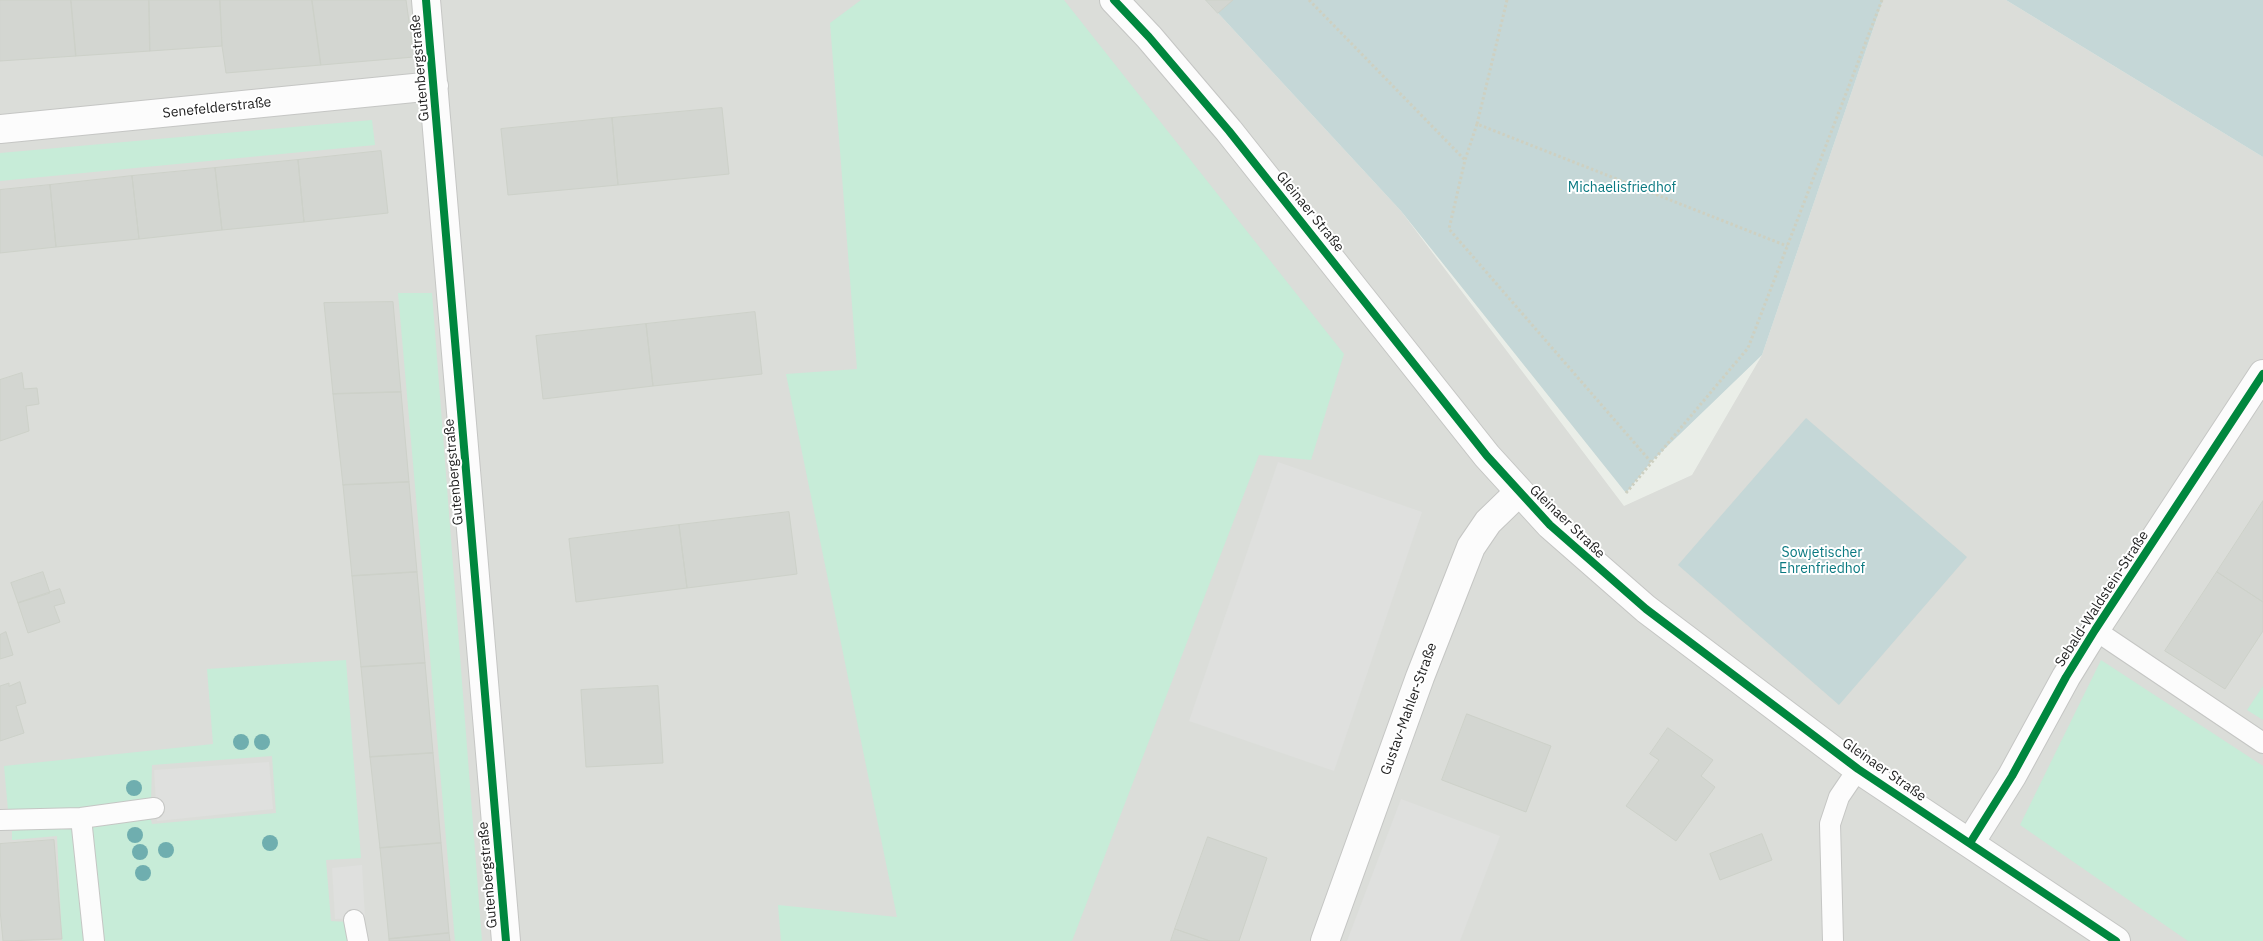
<!DOCTYPE html>
<meta charset="utf-8">
<style>
body{margin:0}
canvas{display:block;background:#eaeee8}
</style>
<canvas width="2263" height="941"></canvas>
<script>
const g = document.querySelector('canvas').getContext('2d');
g.lineJoin = 'round';
function paint(path, color) {
  g.fillStyle = color;
  g.fill(path, 'evenodd');
}
function trace(path, color, width, dash) {
  g.strokeStyle = color;
  g.lineWidth = width;
  g.lineCap = dash ? 'butt' : 'round';
  g.setLineDash(dash || []);
  g.stroke(path);
}
function write(font, color, halo, rows, align = 'center') {
  g.font = font + ' "IBM Plex Sans",sans-serif';
  g.lineWidth = 4;
  g.setLineDash([]);
  g.textBaseline = 'middle';
  g.strokeStyle = halo;
  g.fillStyle = color;
  for (const [text, x, y, turn = 0] of rows) {
    g.save();
    g.translate(x, y);
    g.rotate((+turn || 0) * Math.PI / 180);
    g.textAlign = isNaN(turn) ? turn : align;
    if (halo) g.strokeText(text, 0, 0);
    g.fillText(text, 0, 0);
    g.restore();
  }
}
const residential = new Path2D(`
 M0 0H1206L1401 211 1624 506 1692 475 1762 355 1883 0H2006L2263 157V941H0Z`);
const grass = new Path2D(`
 M861 0H1064L1344 354 1311 460 1259 455 1072 941H781L778 905 897 917 786 374 857 369 830 23Z
 M372 120 375 145 0 181V153Z
 M398 293H432L482 941H455Z
 M346 660 361 858 326 860 331 921 348 922 350 941H99L87 822 149 813 152 824 276 813 272 756 152 765 151 802 9 821 4 766 213 744 207 669Z
 M2101 660 2263 766V941H2188L2020 825Z
 M2263 686V720L2247 710Z
 M78 823 90 941H62L57 836 12 840V831Z`);
const cemetery = new Path2D(`
 M1206 0H1883L1762 355 1651 462 1626 493 1401 211Z
 M2006 0H2263V157Z
 M1806 418 1967 557 1839 705 1678 565Z`);
const parking = new Path2D(`
 M1278 462 1422 512 1334 771 1189 721Z
 M269 762 273 809 157 821 154 770Z
 M1401 799 1500 836 1460 941H1347Z
 M362 865 365 918 335 919 332 868Z`);
const building = new Path2D(`
 M0 0H71L76 56 0 61Z
 M71 0H149L150 51 76 56Z
 M149 0H220L222 46 150 51Z
 M220 0H312L321 65 226 73 222 46Z
 M312 0H406L414 57 321 65Z
 M1206 0H1233L1218 13Z
 M722 108 729 174 618 185 612 118Z
 M612 118 618 185 508 195 501 129Z
 M381 151 388 213 304 222 298 160Z
 M298 160 304 222 222 230 215 168Z
 M215 168 222 230 139 239 132 176Z
 M132 176 139 239 56 247 50 185Z
 M50 185 56 247 0 253V190Z
 M393 302 401 392 333 394 324 303Z
 M755 312 762 374 653 386 646 324Z
 M646 324 653 386 543 399 536 336Z
 M22 373 24 389 37 388 39 404 26 406 29 431 0 441V380Z
 M401 392 409 482 343 485 333 394Z
 M409 482 417 572 352 576 343 485Z
 M2263 501V602L2217 572Z
 M789 512 797 574 687 588 679 525Z
 M679 525 687 588 576 602 569 539Z
 M43 572 50 593 18 603 11 583Z
 M417 572 425 663 361 667 352 576Z
 M2217 572 2263 602V631L2225 689 2165 651Z
 M60 589 65 603 54 606 60 622 28 633 18 603Z
 M6 632 13 655 0 659V635Z
 M425 663 433 753 370 757 361 667Z
 M20 682 26 703 16 706 24 733 0 741V686L9 683V686Z
 M658 686 663 763 586 767 581 690Z
 M1467 714 1551 746 1526 812 1442 780Z
 M1668 728 1713 760 1701 776 1715 787 1676 841 1626 806 1659 760 1650 754Z
 M433 753 441 843 380 848 370 757Z
 M1762 834 1772 860 1720 880 1710 854Z
 M1208 837 1267 858 1239 941H1210L1175 929Z
 M54 840 62 939 3 941 0 910V844Z
 M441 843 449 933 389 939 380 848Z
 M1175 929 1210 941H1171Z
 M449 933 450 941H389V939Z`);
const path = new Path2D(`
 M1309 0 1465 160
 M1507 0 1477 124 1787 246
 M1477 124 1465 160 1449 229 1651 462
 M1626 493 1748 348 1882 0`);
const service = new Path2D(`
 M2095 630 2263 743
 M81 818 94 941
 M0 820 81 818 154 808
 M354 920 358 941
 M1833 941 1830 824 1839 797 1858 769`);
const minor = new Path2D(`
 M426 0 506 941
 M0 129 434 86
 M1970 843 2012 776 2066 677 2095 630 2263 374
 M1325 941 1420 677 1471 547 1488 522 1519 492`);
const tertiary = new Path2D(`
 M1114 0 1149 37 1229 131 1487 456 1550 525 1646 609 1858 769 2116 941`);
const cycleway = new Path2D(`
 M426 0 506 941
 M1114 0 1149 37 1229 131 1487 456 1550 525 1646 609 1858 769 2116 941
 M1970 843 2012 776 2066 677 2095 630 2263 374`);
const trees = [
 [241,742],
 [262,742],
 [134,788],
 [135,835],
 [270,843],
 [166,850],
 [140,852],
 [143,873]
];
const streetNames = [
 ["Gutenbergstraße",420,68,-95],
 ["Senefelderstraße",217,108,-6],
 ["Gleinaer Straße",1310,212,51],
 ["Gutenbergstraße",454,472,-95],
 ["Gleinaer Straße",1567,522,44],
 ["Sebald-Waldstein-Straße",2102,599,-57],
 ["Gustav-Mahler-Straße",1409,709,-70],
 ["Gleinaer Straße",1884,770,35],
 ["Gutenbergstraße",488,875,-95]
];
const parkNames = [
 ["Michaelisfriedhof",1622,188],
 ["Sowjetischer",1822,553],
 ["Ehrenfriedhof",1822,569]
];
paint(residential, '#dbddd9');
paint(grass, '#c7ecd8');
paint(cemetery, '#c5d7d7');
paint(parking, '#dfe0de');
paint(building, '#d3d6d1');
trace(building, '#cdd1c9', 1);
trace(service, '#c5c6c4', 22);
trace(minor, '#c5c6c4', 30);
trace(tertiary, '#c5c6c4', 30);
trace(path, '#ced0c1', 3, [2.5, 2.5]);
trace(service, '#fcfcfc', 20);
trace(minor, '#fcfcfc', 28);
trace(tertiary, '#fcfcfc', 28);
trace(cycleway, '#00873e', 8);
g.fillStyle = '#6faeaf';
for (const [x, y] of trees) {
  g.beginPath();
  g.arc(x, y, 8, 0, 2 * Math.PI);
  g.fill();
}
write('14px', '#1f1f1f', '#fff', streetNames);
write('14px', '#0a7981', '#fff', parkNames);
</script>
